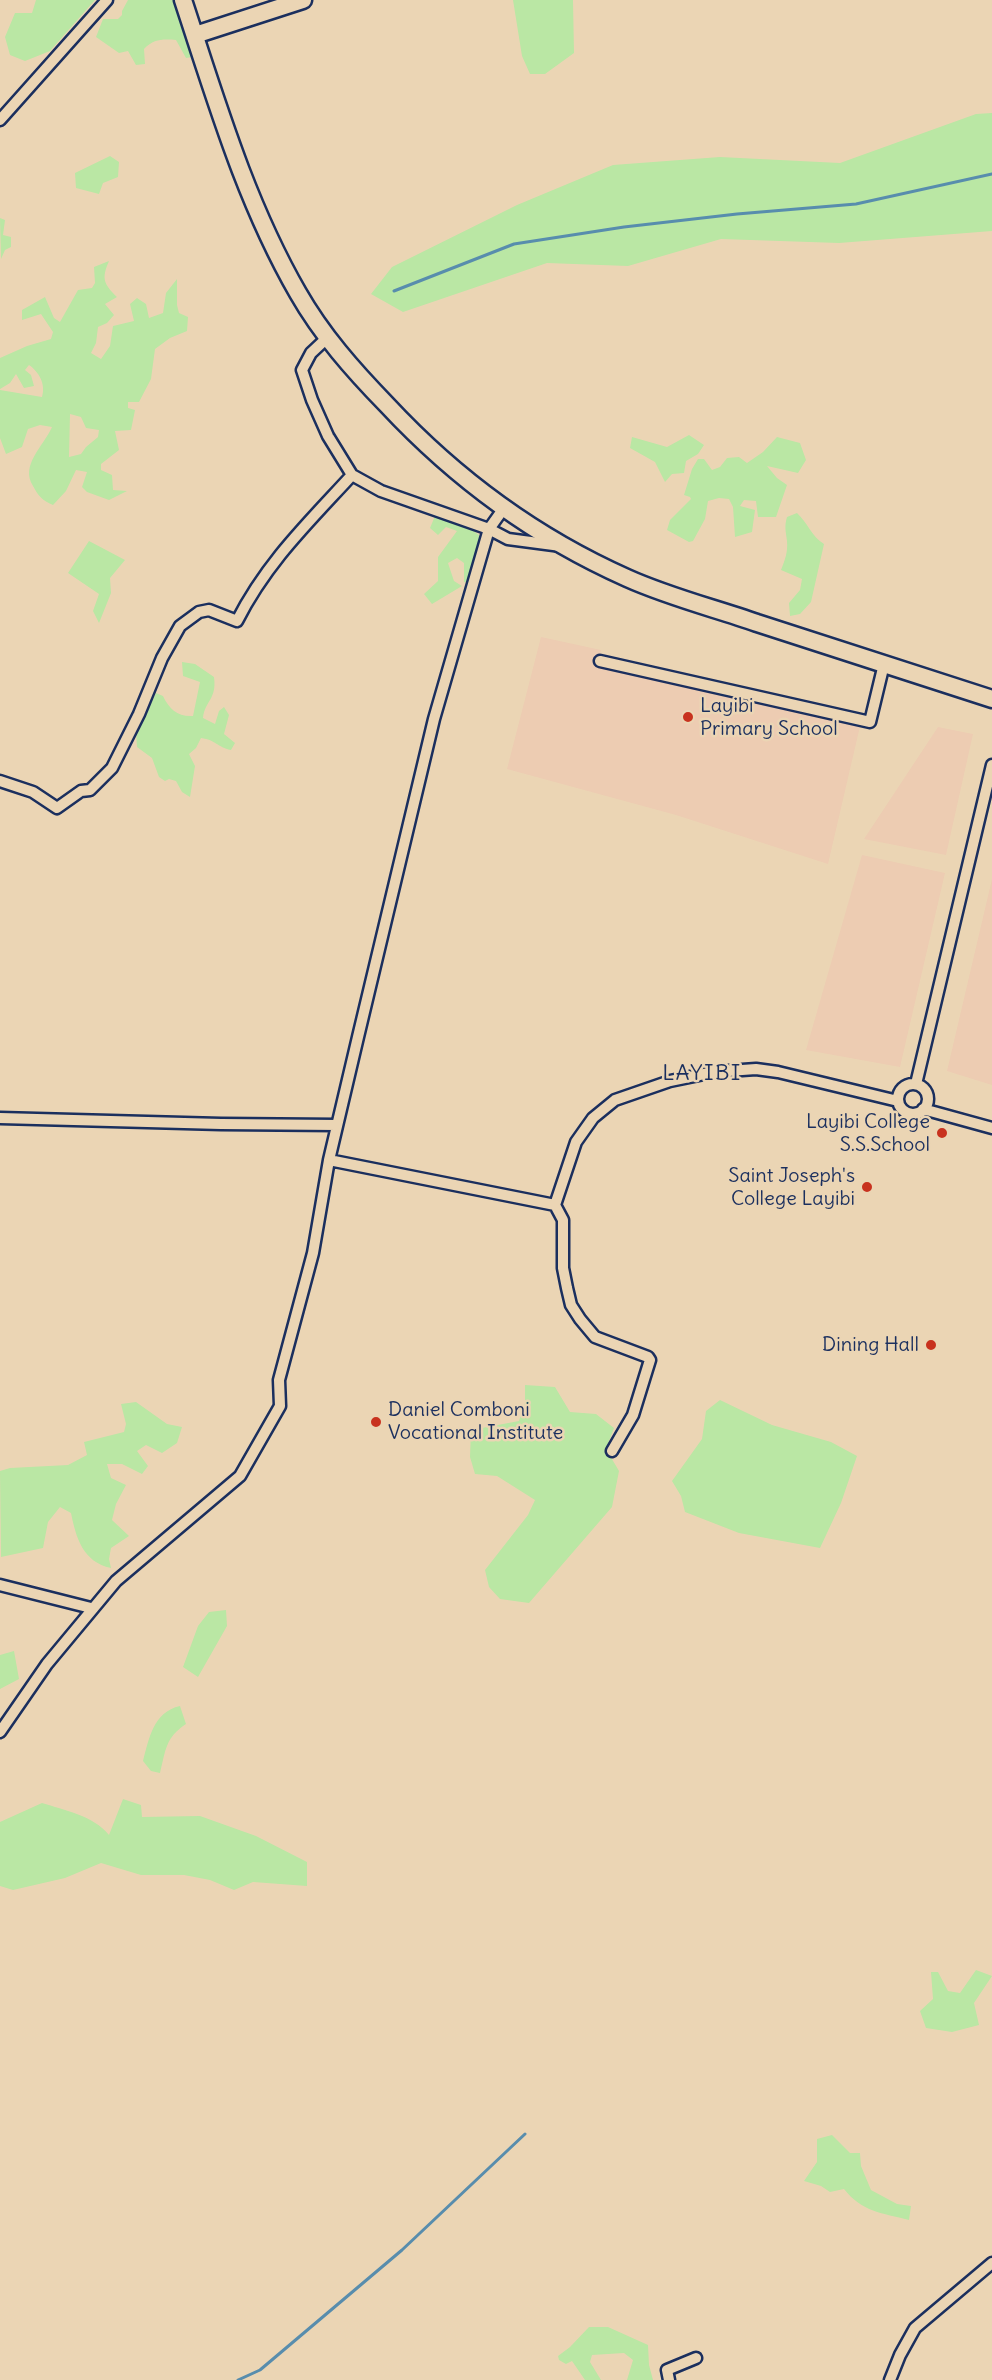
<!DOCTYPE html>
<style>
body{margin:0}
canvas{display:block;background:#ebd5b4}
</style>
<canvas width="992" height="2380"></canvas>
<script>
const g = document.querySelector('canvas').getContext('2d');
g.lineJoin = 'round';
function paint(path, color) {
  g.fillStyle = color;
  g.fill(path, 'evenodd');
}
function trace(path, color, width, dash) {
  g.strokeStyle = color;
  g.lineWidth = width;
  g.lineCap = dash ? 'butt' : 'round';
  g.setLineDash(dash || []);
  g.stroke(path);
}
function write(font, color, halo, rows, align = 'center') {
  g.font = font + ' Delius,sans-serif';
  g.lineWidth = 5;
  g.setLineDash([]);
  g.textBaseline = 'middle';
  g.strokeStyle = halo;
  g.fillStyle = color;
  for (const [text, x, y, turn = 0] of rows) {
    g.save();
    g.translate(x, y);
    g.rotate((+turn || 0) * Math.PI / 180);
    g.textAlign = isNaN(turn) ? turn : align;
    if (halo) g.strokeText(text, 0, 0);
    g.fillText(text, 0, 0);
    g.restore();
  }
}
const built = new Path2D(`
 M541 637 601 650 598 663 861 722 828 864 676 815 507 769Z
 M938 727 973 734 946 855 864 839Z
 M862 855 945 873 900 1067 806 1050Z
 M992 879V1085L947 1071Z`);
const green = new Path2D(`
 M36 0H95L50 51 25 61 10 55 5 37 15 13H32Z
 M128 0H179L199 56 186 58 176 40C162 39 154 39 144 49L145 64 136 65 128 51 119 53 96 37 103 19H118L122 15V11Z
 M513 0H573L574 53 545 74H530L522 56Z
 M992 113V231L839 243 721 239 628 266 547 263 403 312 371 294 392 267 517 205 613 165 720 157 840 163 976 114Z
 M110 156 119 162 118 177 103 183 99 194 76 188 75 173Z
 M0 218 5 220 3 235 11 237V247L5 250 1 259Z
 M109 261C101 279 104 284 117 297L105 304 114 315 107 323 98 327 96 343 91 353 101 359 110 346 113 326 134 321 130 304 137 298 146 304 149 318 163 313 166 293 177 279V305L179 313 188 317 187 331 170 338 155 349 151 379 139 402H128V408L135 410 131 430 115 431 119 450 101 464V470L112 475 113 490 127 491 109 500 87 492 82 487 87 472 76 470 66 491 53 505C42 500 39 497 33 486 20 465 43 447 52 427L40 425 28 429 22 447 6 454 0 438V390L42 397C46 384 39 372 29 365L25 370 31 375 34 386 24 388 16 374 10 383 0 389V358L27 346 51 339 53 332 41 314 22 320V310L45 297 54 318 60 322 78 290 92 288 95 283 94 267ZM70 414 81 417 86 428 99 430 98 437 86 447 81 454 69 457Z
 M689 435 704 445 698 454 686 461 684 473 672 474 665 482 655 462 630 448 632 437 667 447Z
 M777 437 800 443 806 460 798 473 767 466 777 478 787 485 776 517H758L756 501 744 500 740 506 755 510 752 532 735 537 733 507 729 499 719 498 708 501 705 519 693 541 689 542 667 530 670 520 691 499 690 497 684 495 692 469 698 459H704L712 470 720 467 727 458 739 457 747 463 763 452Z
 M797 513C808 523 811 536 824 544L811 602 800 614 790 616 789 603 800 590 802 579 781 570C785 560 788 552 787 541 786 532 784 527 787 517Z
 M435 516 464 524 479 535V552L470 583 464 582V563L457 558 448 563 454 581 462 586 432 604 424 594 438 581V557L457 531 446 527 438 535 430 528Z
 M89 541 125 560 110 578 111 593 99 623 93 611 99 594 68 573Z
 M182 662 195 664 214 677C217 700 205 700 203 718L215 724 219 711 224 707 229 715 224 734 235 743 231 750C217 747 216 740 201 738L196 748 189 754 195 766 190 797 182 792 176 781 169 779 165 781 159 777 152 758 137 747 136 733 156 693 163 696C169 709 178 717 193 716L200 682 183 676Z
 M525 1385 555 1387 570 1412 596 1414 614 1428 606 1449 619 1471 612 1507 529 1603 500 1599 489 1587 485 1570 528 1515 535 1500 497 1476 475 1474 470 1457 471 1430 519 1421 525 1402Z
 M720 1400 772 1425 831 1442 857 1456 841 1503 820 1548 739 1533 685 1512 681 1496 672 1481 702 1439 706 1411Z
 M136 1402 167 1424 182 1427 177 1443 162 1453 146 1445 137 1451 148 1466 142 1474 122 1464H107L111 1478 126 1485 116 1504 112 1520 129 1536 111 1548 109 1559 111 1568C83 1562 76 1538 71 1513L60 1507 48 1522 43 1548 1 1557 0 1471 10 1468 68 1465 87 1455 84 1442 124 1432 126 1424 121 1404Z
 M226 1610 227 1626 198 1677 183 1667 198 1626 209 1612Z
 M14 1651 19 1679 0 1689V1655Z
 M180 1706 186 1724C165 1738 166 1750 160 1773L151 1771 143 1761C149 1739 153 1712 180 1706Z
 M123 1799 141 1805 142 1817 200 1816 256 1836 307 1862V1886L253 1882 234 1890 210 1880 184 1875H141L101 1863 65 1878 13 1890 0 1886V1822L42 1803C64 1810 94 1816 109 1835Z
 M976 1970 992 1976 974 2003 979 2025 952 2032 926 2028 920 2011 933 1999 931 1972H938L948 1991 960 1993Z
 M832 2135 850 2153H860L861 2166 871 2190 897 2204 911 2206 909 2220C882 2213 862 2212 844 2189L830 2192 821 2186 804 2181 817 2162V2139Z
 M589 2327H608L648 2345 649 2365 653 2380H627L633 2360 624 2353 592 2355 590 2362 601 2380H585L572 2361 566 2364 559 2360 558 2356 570 2347Z`);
const stream = new Path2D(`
 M394 291 514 244 624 227 737 214 856 204 992 174
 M238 2380 260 2370 402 2250 525 2134`);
const street = new Path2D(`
 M0 120 107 0
 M327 338 311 353 302 370 312 400 328 436 352 475 381 491 489 529 508 539 561 546
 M600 661 870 722 884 664
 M0 781 33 792 57 808 81 791 90 790 112 768 139 714 162 658 180 626 199 612 209 610 237 621C267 562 308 523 352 475
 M916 1084 992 765
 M898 1099a15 15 0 1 1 30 0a15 15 0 1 1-30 0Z
 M923 1109 992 1128
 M0 1118 221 1124 337 1125
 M329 1160 555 1205
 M612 1451 633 1415 650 1360 648 1357 595 1337 580 1319 571 1305 567 1288 563 1268V1220L555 1205 576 1142 593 1118 615 1100 670 1081 714 1072 756 1069 778 1072 898 1101
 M0 1585 91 1608
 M0 1732 47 1664 116 1581 240 1476 280 1406 279 1380 313 1253 329 1160 358 1037 434 719 489 529 504 508
 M669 2380 667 2370 696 2358
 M890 2380 900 2355 915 2328 992 2263`);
const secondary = new Path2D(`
 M183 0C216 100 245 201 298 293 322 335 353 370 387 405 455 478 535 537 627 578 669 597 714 608 757 623 836 648 914 674 992 699
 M195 35 303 0`);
const markers = [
 [688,717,6,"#c8321e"],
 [942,1133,6,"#c8321e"],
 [867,1187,6,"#c8321e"],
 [931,1345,6,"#c8321e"],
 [376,1422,6,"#c8321e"]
];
const poiNames = [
 ["Layibi",700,706,"left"],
 ["Primary School",700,729,"left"],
 ["Layibi College",930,1122],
 ["S.S.School",930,1145],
 ["Saint Joseph's",855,1176],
 ["College Layibi",855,1199],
 ["Dining Hall",919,1345],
 ["Daniel Comboni",388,1410,"left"],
 ["Vocational Institute",388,1433,"left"]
];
const quarterNames = [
 ["LAYIBI",702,1074]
];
paint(built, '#edccb2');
paint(green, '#bae7a4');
trace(stream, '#588dad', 3);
trace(street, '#1b2f5e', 15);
trace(secondary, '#1b2f5e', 21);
trace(street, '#ebd5b4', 10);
trace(secondary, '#ebd5b4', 16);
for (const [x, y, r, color] of markers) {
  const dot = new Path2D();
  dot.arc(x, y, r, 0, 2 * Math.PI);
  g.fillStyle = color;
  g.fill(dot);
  trace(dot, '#ebd5b4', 2);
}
write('20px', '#1b2f5e', '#ebd5b4', poiNames, 'right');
g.letterSpacing = '1.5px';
write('22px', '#1b2f5e', '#ebd5b4', quarterNames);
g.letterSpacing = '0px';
</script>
